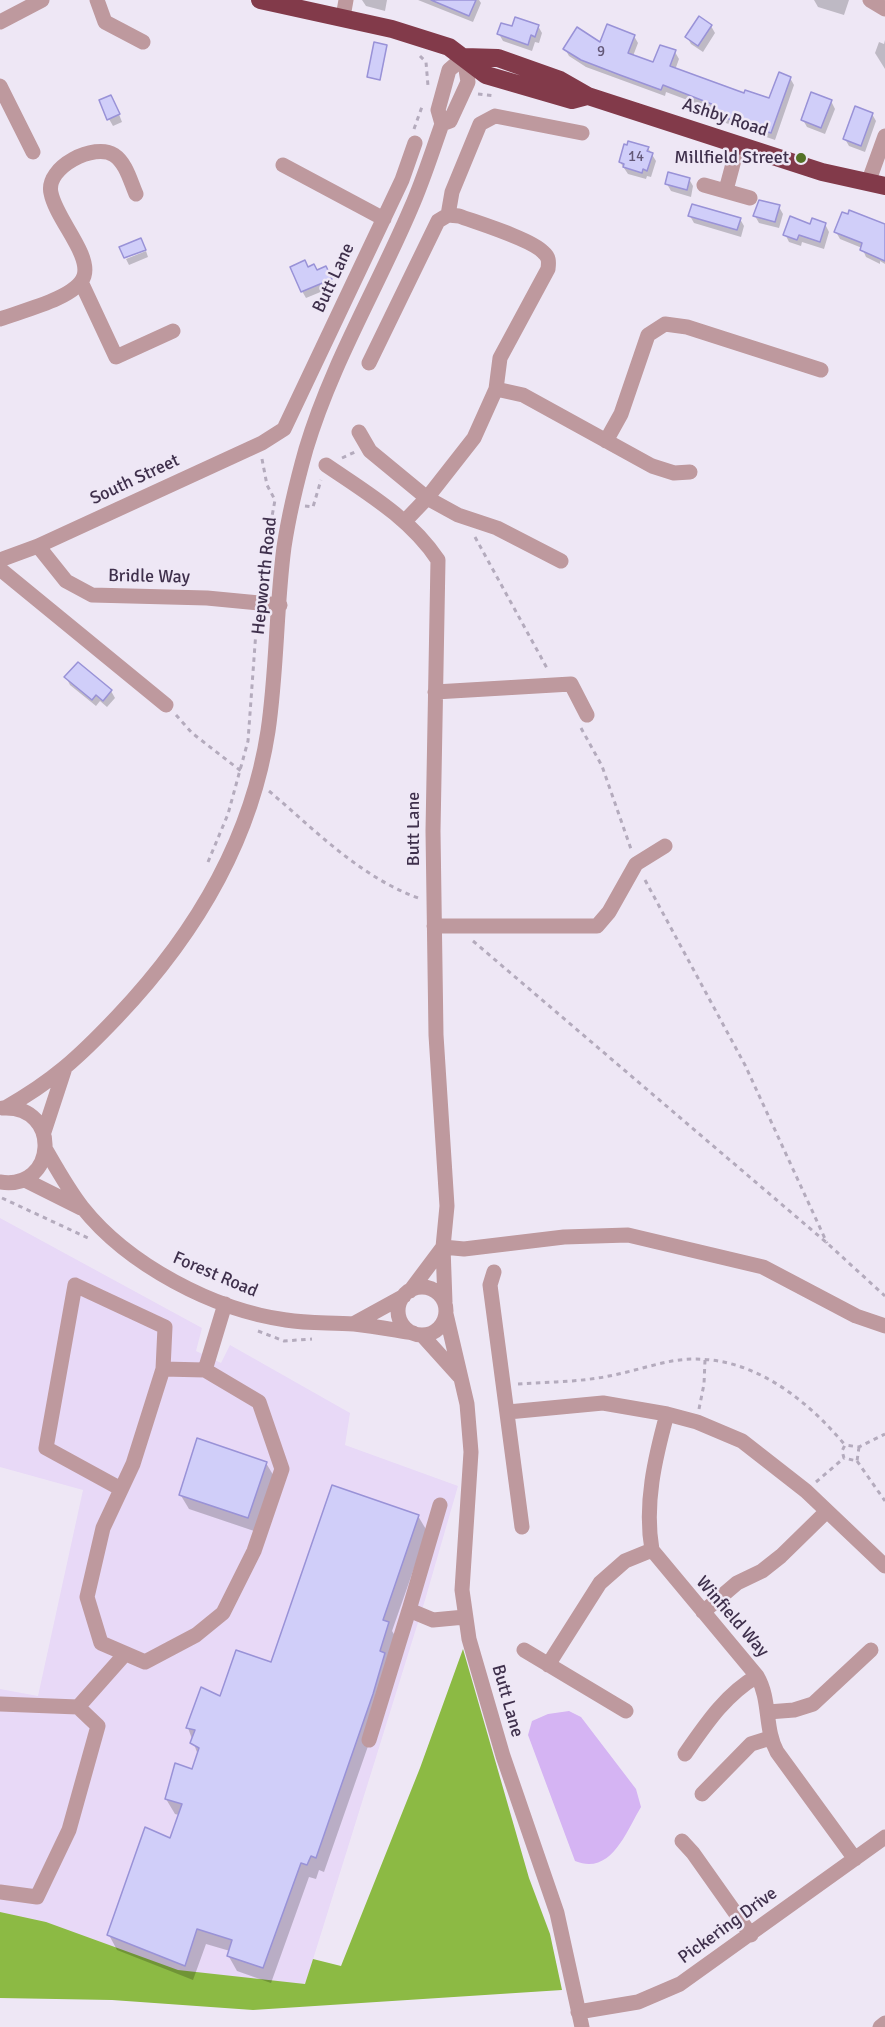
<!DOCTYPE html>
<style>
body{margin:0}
canvas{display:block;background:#eee7f5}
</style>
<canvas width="885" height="2027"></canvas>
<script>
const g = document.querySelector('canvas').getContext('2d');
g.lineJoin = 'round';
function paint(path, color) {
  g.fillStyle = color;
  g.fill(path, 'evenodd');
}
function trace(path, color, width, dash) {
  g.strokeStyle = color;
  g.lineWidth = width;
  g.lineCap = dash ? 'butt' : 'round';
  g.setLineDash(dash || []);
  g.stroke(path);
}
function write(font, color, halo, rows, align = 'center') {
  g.font = font + ' Signika,sans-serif';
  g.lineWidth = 5;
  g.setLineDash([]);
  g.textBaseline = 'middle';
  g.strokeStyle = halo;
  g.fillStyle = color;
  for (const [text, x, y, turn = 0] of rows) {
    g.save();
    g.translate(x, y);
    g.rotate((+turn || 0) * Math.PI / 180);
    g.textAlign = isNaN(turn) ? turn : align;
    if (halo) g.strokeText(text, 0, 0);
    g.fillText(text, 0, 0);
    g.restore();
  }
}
const built = new Path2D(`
 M0 1218 202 1328 196 1351 221 1363 230 1345 350 1413 345 1445 458 1486 425 1600 305 1985 0 1963V1689L38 1696 83 1490 0 1467Z`);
const forest = new Path2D(`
 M463 1649 529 1878 550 1934 562 1990 253 2010 112 2000 0 1998V1912L46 1922 178 1970 305 1984 313 1959 341 1966 420 1768Z`);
const water = new Path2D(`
 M569 1711 581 1717 636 1789 641 1807C626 1832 611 1876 575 1861L528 1735 532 1721 548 1714Z`);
const shadow = new Path2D(`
 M362 0H387L385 11 366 6Z
 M418 0H479L481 3 473 22Z
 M814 0H849L844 15 818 7Z
 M538 26 542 33 539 43 535 42 532 51 503 41 499 34 513 28Z
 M711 26 715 33 703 52 691 44 687 37Z
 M634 36 638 43 633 56 654 64 675 52 679 59 675 70 745 95 770 100 790 78 794 85 775 140 717 120 714 110 666 92 665 96 586 67 569 56 565 49 601 45Z
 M885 40V69L875 53 879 42 884 44Z
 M831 101 835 109 825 134 807 127 803 120Z
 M115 104 122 122 113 126 109 119Z
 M872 114 876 121 865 152 849 146 845 139Z
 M648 148 656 161 651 177 647 176 646 179 628 174 620 162Z
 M689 179 693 186 691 197 671 191 667 184Z
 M779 207 783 214 779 228 759 223 755 216Z
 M690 216 740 219 744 226 741 237 694 223Z
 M825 224 829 232 824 249 802 242 801 246 789 242 785 234 811 226Z
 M885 227V264L880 261V264L866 257 862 248 840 239 836 232Z
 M146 251 148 257 129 265 126 259Z
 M308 269 329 275 335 286 306 298 302 291Z
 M66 677 111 691 115 698 107 707 100 701 96 706 70 685Z
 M266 1463 275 1478 257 1532 189 1509 180 1494Z
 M418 1516 427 1531 392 1631 397 1639 381 1709 324 1872 319 1870 316 1879 309 1877 271 1983 237 1971 228 1955 230 1951 206 1944 193 1980 117 1950 109 1935 171 1840 179 1815 175 1814 166 1799 193 1771 198 1755 188 1728 221 1698 272 1664Z`);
const building = new Path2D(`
 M431 0H476L469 16Z
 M699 16 712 25 698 46 685 37Z
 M515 17 539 25 535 37 531 35 528 45 497 34 501 23 512 26Z
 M607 24 635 35 628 53 653 62 660 45 676 50 670 66 744 93 745 90 769 98 779 72 791 77 771 133 711 113 714 105 663 85 661 90 620 75 581 60 563 49 577 27 600 42Z
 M374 42 387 45 380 80 367 77Z
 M811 92 832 100 821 128 801 120Z
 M111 95 120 114 107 120 99 100Z
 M855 106 873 113 861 146 843 139Z
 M628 141 649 147 647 151 653 153 647 171 643 169 642 173 623 167 624 164 619 162 624 144 627 145Z
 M668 172 690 178 687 190 665 184Z
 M759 200 780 205 775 222 753 216Z
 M692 204 741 218 737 230 688 216Z
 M849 210 885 224V261L860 250 862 243 834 232 842 212 848 214Z
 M790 216 810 224 812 218 826 223 820 242 799 235 797 240 783 235Z
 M141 238 146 250 124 258 119 247Z
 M305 260 308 267 314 264 317 270 326 266 332 279 301 292 290 267Z
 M78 662 112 690 103 701 96 695 92 700 64 677Z
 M197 1438 267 1462 248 1518 179 1495Z
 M332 1485 419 1515 383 1620 389 1622 380 1651 385 1653 373 1694 316 1858 311 1856 307 1865 301 1863 263 1968 227 1956 232 1940 197 1929 185 1966 107 1935 145 1827 170 1838 182 1804 165 1799 175 1763 192 1769 199 1748 190 1743 195 1730 186 1728 201 1687 220 1696 236 1650 271 1662Z`);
const path = new Path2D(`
 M420 56 426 62 428 86
 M478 94 495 96
 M414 129 423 104
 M342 458 355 452
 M262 459 267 485 275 500 271 522
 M305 506 313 507 321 480
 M475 537 548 670
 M261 590 265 564
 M176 715 192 733 241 771
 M581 728 602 766 631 849
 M269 791C316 831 361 878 421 899
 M208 862 228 814 248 741 257 617
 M645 880 745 1065 827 1243
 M473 941 827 1243 885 1296
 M2 1198 88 1238
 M258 1331 284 1341 312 1339
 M518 1384C548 1382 580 1382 609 1376 630 1372 651 1365 672 1361 743 1349 802 1394 845 1445
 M699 1409 704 1384 705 1360
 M859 1447 857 1461 844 1458 842 1451 845 1445 859 1447 885 1434
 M857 1461 885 1501
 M816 1482 844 1458`);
const minor = new Path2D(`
 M97 0 105 22 143 42
 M870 0 885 9
 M343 17 346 0
 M0 22 42 0
 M0 86 33 152
 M442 124 450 121 468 82 464 57
 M283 165 384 219
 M868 183 885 136
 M704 185 750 198
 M726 190 738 145
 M448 215 452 192 480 124 495 116 582 133
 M81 282 116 357 173 331
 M0 319C21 311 77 298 84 276 91 254 56 219 51 193 45 167 95 142 114 155 126 163 130 180 136 194
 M369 363 438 221 448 215 459 216C478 223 531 239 543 252 549 257 549 261 548 269L500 358 496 389 474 438 427 498 405 521
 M496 389 523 395 652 466 674 473 690 472
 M359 432 370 451 427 498 458 515 497 528 561 561
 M606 441 621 414 648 335 665 324 687 327 821 370
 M326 465C367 493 410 518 438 560L433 831 436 1035 447 1206 443 1247 445 1302
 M38 546 66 581 92 595 207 598 280 605
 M0 560 38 546 262 443 284 429 402 180 415 143
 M0 569 166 705
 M435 692 571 684 587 715
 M434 926H597L609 912 636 864 665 846
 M5 1108C53 1081 79 1057 117 1017 194 936 251 842 268 731 277 670 276 608 284 547 289 514 297 481 306 449 331 365 377 288 411 208 423 181 432 152 442 124L438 110 449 70 464 57
 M44 1132 64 1071
 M46 1150C57 1169 68 1189 82 1207 128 1265 214 1310 286 1320 309 1324 332 1322 354 1324 374 1326 394 1330 413 1333
 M25 1180 81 1208
 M0 1182C57 1191 62 1105 3 1108
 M443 1247 464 1249 564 1237 628 1235 763 1267 856 1316 885 1326
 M494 1272 490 1285 522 1527
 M398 1311a24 24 0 1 1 48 0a24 24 0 1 1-48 0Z
 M410 1291 443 1247
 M446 1314 467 1404 471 1452 462 1590 469 1639 503 1756 557 1913 582 2027
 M353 1324 404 1296
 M422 1335 459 1376
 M205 1370 163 1369 133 1464 103 1528 87 1597 101 1643 145 1662 196 1635 223 1613 254 1551 282 1469 259 1402 205 1370 225 1304
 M508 1412 603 1403 667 1414
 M121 1489 46 1448 75 1285 165 1327 163 1369
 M440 1505 409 1610 433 1620 465 1617
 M703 1612 737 1583 762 1571 781 1556 826 1512
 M524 1650 626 1711
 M548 1665 600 1583 625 1561 652 1550
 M0 1704 78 1707 98 1726 69 1830 37 1897 0 1892
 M78 1707 125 1654
 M768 1712 794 1710 813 1704 871 1650
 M369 1740 409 1610
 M685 1754C706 1724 725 1695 757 1676
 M702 1794 751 1744 770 1738
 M682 1841 693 1853 751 1935
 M855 1859 777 1752C764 1728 771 1700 757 1676L652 1550C644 1504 655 1458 667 1414L697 1422 742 1441 806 1491 885 1566
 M578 2012 638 2002 680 1984 885 1837
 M880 2027 885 2023`);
const highway = new Path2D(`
 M260 0 392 29 449 47 486 75 572 100 587 96
 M464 57 498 58 560 80 588 96 822 172 885 186`);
const markers = [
 [801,158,6,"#547126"]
];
const numberNames = [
 ["9",601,52],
 ["14",636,157]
];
const streetNames = [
 ["Ashby Road",725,118,18],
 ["Butt Lane",334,278,-65],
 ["South Street",135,480,-25],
 ["Hepworth Road",265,576,-84],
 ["Bridle Way",149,577,1],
 ["Butt Lane",414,829,-90],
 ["Forest Road",215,1275,23],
 ["Winfield Way",732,1617,49],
 ["Butt Lane",507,1701,74],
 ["Pickering Drive",728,1926,-36]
];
const poiNames = [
 ["Millfield Street",789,158]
];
paint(built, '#e8d9f7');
paint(forest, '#8cba44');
paint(water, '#d5b4f3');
paint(shadow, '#0003');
paint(building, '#d0cef9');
trace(building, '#9992d7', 1.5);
trace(path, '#b4abbd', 3, [4.5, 4.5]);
trace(minor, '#be999e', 15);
trace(highway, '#823a4a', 18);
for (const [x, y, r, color] of markers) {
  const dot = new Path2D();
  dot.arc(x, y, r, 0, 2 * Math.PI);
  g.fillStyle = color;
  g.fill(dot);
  trace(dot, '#eee7f5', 2);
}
write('15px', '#635877', null, numberNames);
write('18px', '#3f304c', '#eee7f5', streetNames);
write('18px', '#3f304c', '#eee7f5', poiNames, 'right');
</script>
